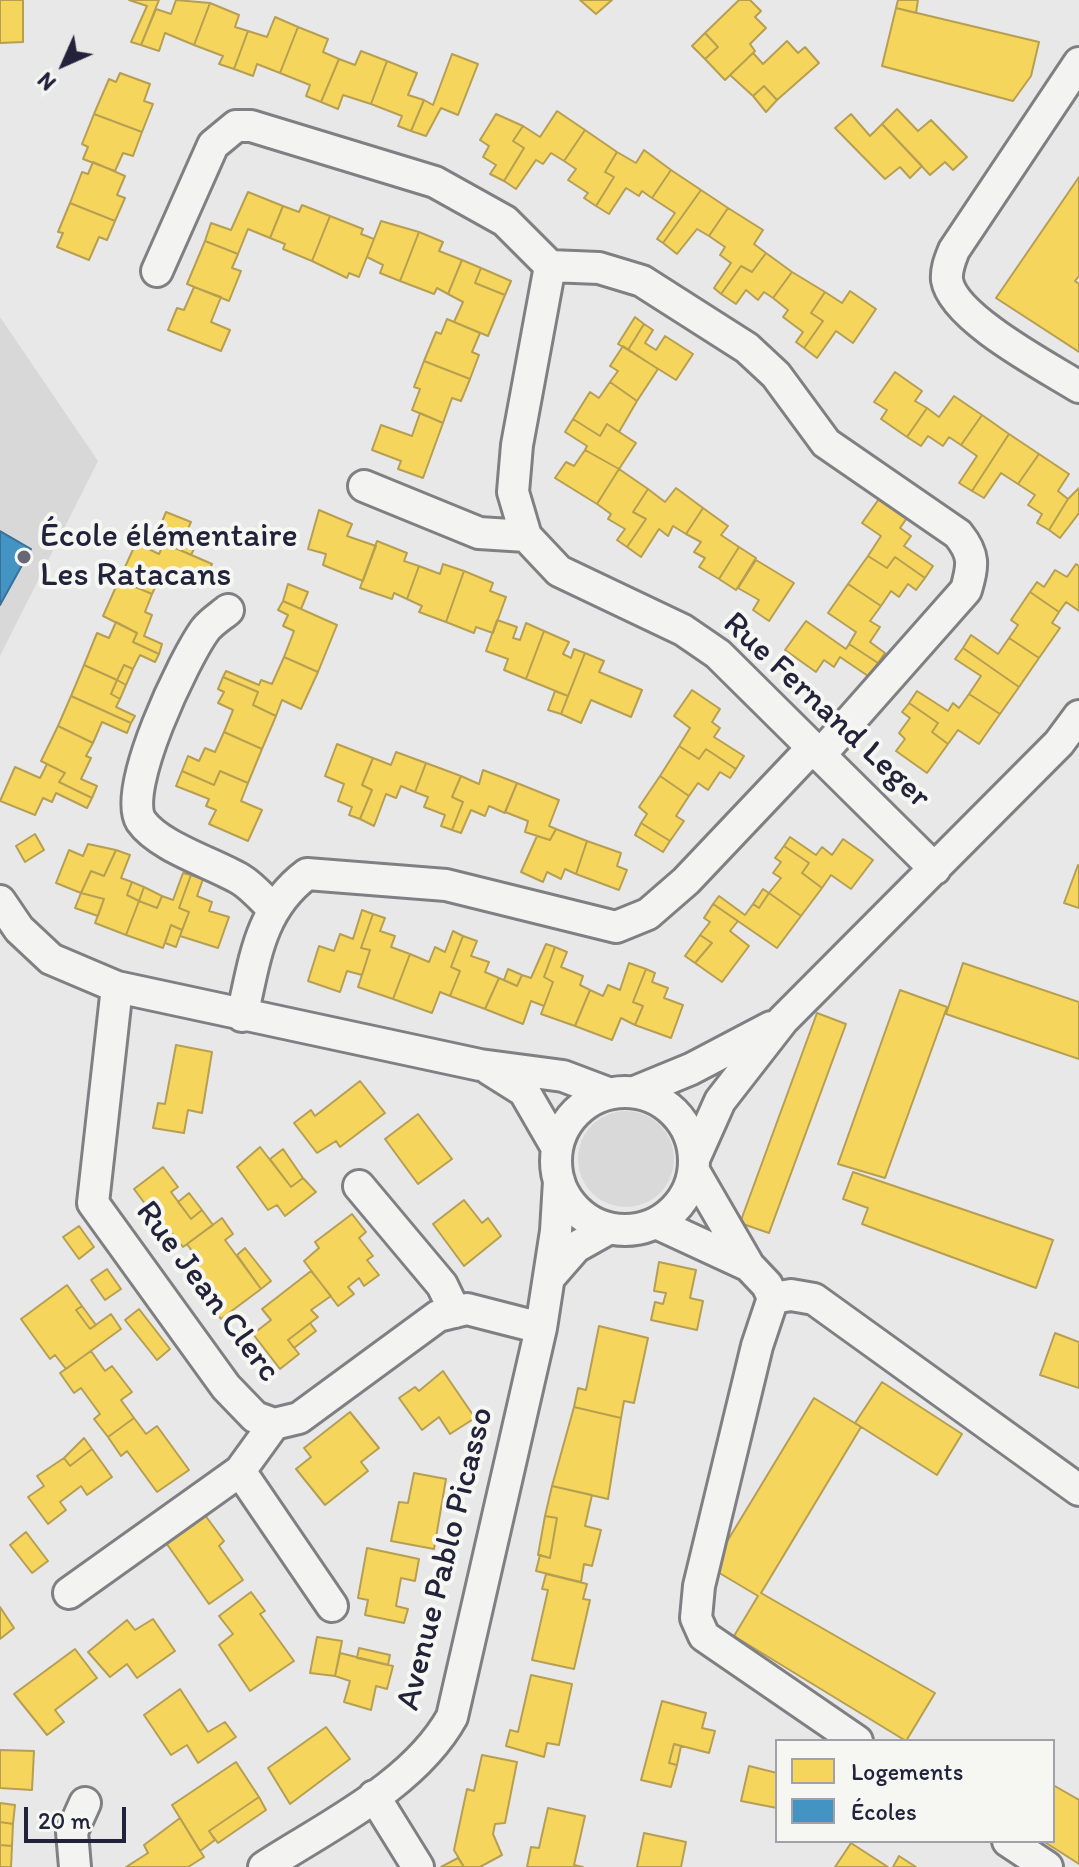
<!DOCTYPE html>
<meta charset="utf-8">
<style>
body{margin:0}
#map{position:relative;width:1079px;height:1867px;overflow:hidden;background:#e8e8e8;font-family:Itim,sans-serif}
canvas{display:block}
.legend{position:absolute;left:775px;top:1739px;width:280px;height:104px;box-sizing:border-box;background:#f6f6f2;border:2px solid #a1a1a9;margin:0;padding:10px 14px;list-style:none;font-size:24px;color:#22223b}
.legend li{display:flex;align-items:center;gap:16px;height:40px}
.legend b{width:40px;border:2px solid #a1a1a9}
.north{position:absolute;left:24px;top:24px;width:80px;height:80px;-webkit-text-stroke:6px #f6f6f2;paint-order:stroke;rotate:225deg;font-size:22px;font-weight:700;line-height:32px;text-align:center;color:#22223b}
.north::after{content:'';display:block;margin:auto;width:28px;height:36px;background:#22223b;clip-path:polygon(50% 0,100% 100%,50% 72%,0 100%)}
.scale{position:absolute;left:24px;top:1807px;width:102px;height:36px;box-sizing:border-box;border:4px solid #22223b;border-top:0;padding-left:10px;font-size:24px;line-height:28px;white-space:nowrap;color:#22223b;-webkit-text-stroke:6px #f6f6f2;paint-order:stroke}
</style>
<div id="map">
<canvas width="1079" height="1867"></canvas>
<ul class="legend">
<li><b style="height:22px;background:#f6d55c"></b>Logements</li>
<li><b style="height:22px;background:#4393c3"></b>Écoles</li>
</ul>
<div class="north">N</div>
<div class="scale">20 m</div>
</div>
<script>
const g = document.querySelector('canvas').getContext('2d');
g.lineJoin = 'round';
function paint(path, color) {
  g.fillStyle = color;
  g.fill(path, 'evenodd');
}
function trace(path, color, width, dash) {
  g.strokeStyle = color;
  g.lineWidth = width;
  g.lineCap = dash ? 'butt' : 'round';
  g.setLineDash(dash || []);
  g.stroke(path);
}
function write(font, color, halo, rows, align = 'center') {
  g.font = font + ' Itim,sans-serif';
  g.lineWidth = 8;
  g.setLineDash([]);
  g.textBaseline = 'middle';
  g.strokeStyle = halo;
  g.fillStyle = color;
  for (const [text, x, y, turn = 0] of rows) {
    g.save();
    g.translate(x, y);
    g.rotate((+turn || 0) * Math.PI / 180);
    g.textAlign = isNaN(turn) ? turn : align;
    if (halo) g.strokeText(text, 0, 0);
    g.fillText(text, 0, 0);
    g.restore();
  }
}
const built = new Path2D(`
 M0 317 98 461 0 656Z`);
const green = new Path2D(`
 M578 1159a48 48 0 1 1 96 0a48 48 0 1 1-96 0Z`);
const homes = new Path2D(`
 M0 0H23V42L0 43Z
 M129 0H159L141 45 131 42 147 6Z
 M176 0 210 3 194 45 165 33 159 51 141 45 156 9 171 14Z
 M580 0H612L596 14Z
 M739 0H750L761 11 755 17 766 28 750 44 755 51 725 80 705 59 718 47 705 33Z
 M898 0H918L916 13 896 8Z
 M210 3 239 15 235 27 248 31 234 69 219 64 223 56 194 45Z
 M896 8 1039 42 1031 76 1013 101 882 66Z
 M275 17 298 27 280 73 257 64 253 76 234 69 248 31 267 37Z
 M298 27 328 39 323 52 339 59 321 102 306 96 310 85 280 73Z
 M705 33 718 47 705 59 692 46Z
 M787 41 798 53 805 47 819 63 777 100 764 86 753 96 730 75 753 53 763 64Z
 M361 51 387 61 371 104 343 95 338 109 321 102 339 59 355 65Z
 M452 54 478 64 458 115 441 108 426 136 411 131 424 100 433 105Z
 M387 61 417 73 408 95 424 100 411 131 398 126 402 116 371 104Z
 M120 73 150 84 144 101 153 104 142 132 94 114 109 79 116 82Z
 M764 86 777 100 766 112 753 96Z
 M897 109 918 131 931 120 967 157 953 170 945 162 930 175 882 124Z
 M557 111 585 130 564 161 551 153 543 164 536 160 516 189 504 181 524 148 513 141 523 126 540 137Z
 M94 114 142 132 133 156 123 153 115 171 83 159 88 147 82 144Z
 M496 114 523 126 513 141 524 148 504 181 490 174 496 165 483 157 489 146 480 140Z
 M851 114 870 136 882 124 922 166 910 178 900 167 885 179 835 128Z
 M585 130 617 152 605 172 614 177 596 206 584 198 588 193 568 180 576 169 564 161Z
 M644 150 671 170 652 198 642 191 639 196 626 188 609 214 596 206 614 177 605 172 617 152 636 163Z
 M93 162 125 176 117 195 125 198 115 221 70 203 82 172 88 174Z
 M671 170 701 190 663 243 657 239 675 213 652 198Z
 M1079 177V276L1075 281 1079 284V352L996 298Z
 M701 190 728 208 709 236 697 229 677 254 663 243Z
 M248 192 283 206 270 238 248 229 238 254 205 241 211 223 231 230Z
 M70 203 115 221 107 240 99 237 89 260 57 247 63 233 58 232Z
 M302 205 330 216 312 261 283 249 285 244 270 238 283 206 299 212Z
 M728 208 763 230 754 244 766 253 752 272 741 266 721 294 714 288 731 263 720 255 725 247 709 236Z
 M330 216 363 229 361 234 374 239 359 277 349 273 347 278 312 261Z
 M381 221 419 232 400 281 380 273 383 265 367 257Z
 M419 232 443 242 439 251 462 260 448 294 437 288 434 294 400 281Z
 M205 241 238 254 232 268 241 271 229 301 187 284Z
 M766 253 792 272 773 298 764 292 758 300 746 290 736 304 721 294 741 266 752 272Z
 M462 260 481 268 475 283 505 295 488 336 454 322 463 302 448 294Z
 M481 268 511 281 505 295 475 283Z
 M792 272 825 292 811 313 823 321 804 348 796 342 803 332 783 317 788 310 773 298Z
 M194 287 221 297 211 322 230 330 221 351 168 330 177 308 184 310Z
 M850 291 876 309 853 343 836 331 817 358 804 348 823 321 811 313 825 292 842 303Z
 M635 317 644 324 628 350 618 344Z
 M447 319 480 333 472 352 479 355 470 379 424 361 436 332 441 334Z
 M644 324 653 330 645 343 656 350 665 336 693 354 676 380 628 350Z
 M623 346 658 369 637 401 610 382 618 371 610 366Z
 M424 361 470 379 461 401 452 398 443 423 412 410 420 389 414 387Z
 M895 372 922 391 915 401 927 408 907 437 881 419 887 410 874 402Z
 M610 382 637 401 619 432 607 424 600 436 573 419 590 392 599 398Z
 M954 396 982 415 961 445 949 437 943 446 928 436 921 446 907 437 927 408 939 417Z
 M420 413 443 423 423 478 398 469 401 461 372 450 381 425 412 436Z
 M982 415 1009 434 972 491 959 483 977 456 961 445Z
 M573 419 600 436 607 424 636 443 619 469 585 450 587 446 565 432Z
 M1009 434 1039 454 1018 484 1001 473 984 498 972 491Z
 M585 450 619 469 597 504 555 478 566 462 574 466Z
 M1039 454 1069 474 1058 491 1068 499 1049 530 1037 523 1042 514 1028 505 1035 495 1018 484Z
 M619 469 648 489 633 512 646 519 627 547 617 540 625 529 608 519 611 514 597 504Z
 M676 488 703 508 686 534 673 526 668 536 659 529 641 557 627 547 646 519 633 512 648 489 665 502Z
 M1079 488V513L1060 538 1049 530 1068 499Z
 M881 496 909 515 900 528 911 536 904 546 933 566 925 578 895 557 887 568 868 556 881 536 862 523Z
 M703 508 728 526 721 535 739 547 719 579 699 567 705 558 694 552 701 542 686 534Z
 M319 510 352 524 347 536 376 546 363 581 323 565 326 554 308 549Z
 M166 512 191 522 185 535 198 541 191 555 155 539Z
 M377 541 407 553 404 561 419 566 407 599 394 593 392 599 360 588Z
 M136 543 159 554 164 543 212 564 204 582 172 569 168 578 161 575 152 594 119 580Z
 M739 547 756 558 736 590 719 579Z
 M868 556 887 568 895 557 925 578 916 590 908 584 899 597 891 591 881 606 848 584Z
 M756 560 794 583 769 621 753 610 759 600 738 588Z
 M443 564 464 571 446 622 419 612 422 606 407 599 419 566 440 574Z
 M1076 564 1079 566V611L1066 602 1059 612 1030 592 1037 582 1044 587 1055 570 1067 577Z
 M464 571 493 583 490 591 506 597 493 633 476 627 474 633 446 622Z
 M119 580 152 594 145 612 152 615 144 636 162 644 159 654 133 642 137 633 103 616Z
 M288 584 308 592 301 609 283 601Z
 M848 584 881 606 870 621 880 627 870 642 885 653 878 663 849 644 856 632 828 613Z
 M1030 592 1059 612 1052 623 1060 628 1039 658 1009 638 1018 625 1011 620Z
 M283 601 337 625 318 672 284 657 294 631 283 626 288 615 278 610Z
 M497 620 517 627 513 638 520 640 526 623 544 631 526 679 504 670 508 659 486 651Z
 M806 621 846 649 849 644 878 663 868 676 840 657 834 667 824 660 816 672 785 650Z
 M116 622 137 633 133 642 159 654 155 662 140 655 133 669 124 665 117 680 84 665 97 633 109 638Z
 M544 631 569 642 563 654 571 658 574 649 585 653 568 696 526 679Z
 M971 635 998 654 1009 638 1039 658 1019 687 963 648Z
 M963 648 1019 687 1000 714 969 694 981 676 955 659Z
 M585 653 604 661 599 672 642 690 631 717 591 700 581 723 561 714Z
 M284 657 318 672 301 709 282 700 276 716 253 705 258 692 223 677 226 671 259 685 261 680 272 684Z
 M84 665 117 680 111 694 120 699 116 707 135 716 131 723 71 696Z
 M124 665 133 669 126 685 117 680Z
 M223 677 258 692 253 705 276 716 262 749 224 732 233 710 218 703 224 692 218 689Z
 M117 680 126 685 120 699 111 694Z
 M692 690 720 709 712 722 720 728 714 737 744 756 736 769 706 749 699 759 679 746 690 728 674 716Z
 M555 691 568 696 561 714 548 710Z
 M917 691 948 711 953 703 959 708 969 694 1000 714 979 744 958 730 948 744 932 732 938 723 909 703Z
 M71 696 131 723 127 733 102 722 93 743 58 726Z
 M909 703 938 723 932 732 948 744 927 773 896 751 905 739 899 733 910 718 902 712Z
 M58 726 93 743 86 756 91 758 81 779 97 786 92 798 59 782 65 773 41 761Z
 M224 732 262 749 248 783 220 771 214 785 182 771 188 756 199 761 205 748 215 752Z
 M337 744 373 758 362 785 372 790 360 819 349 815 352 807 338 801 344 784 325 776Z
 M679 746 699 759 706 749 736 769 730 778 720 772 708 790 698 783 689 796 660 776Z
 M396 752 426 763 415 792 401 786 396 798 386 794 374 826 360 819 372 790 362 785 373 758 391 765Z
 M426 763 461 776 452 797 463 802 452 830 441 826 445 815 424 807 428 797 415 792Z
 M47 764 65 773 59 782 92 798 87 808 56 793 52 802 43 798 35 815 0 801 15 767 40 778Z
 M483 770 517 783 505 813 489 806 485 816 471 810 461 833 452 830 463 802 452 797 461 776 479 784Z
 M182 771 214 785 220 771 248 783 241 801 262 810 248 841 209 824 216 810 206 806 209 799 176 786Z
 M660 776 689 796 676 816 684 821 670 841 641 823 647 814 639 807Z
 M517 783 559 800 549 826 556 829 550 840 525 832 528 821 505 812Z
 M641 823 670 841 663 852 635 835Z
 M556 829 587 841 576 874 565 869 561 879 547 872 543 882 521 872 537 836 550 840Z
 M35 834 44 850 25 862 16 846Z
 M790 837 816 855 822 847 832 855 843 839 873 860 851 889 831 875 822 888 802 873 809 863 784 846Z
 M587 841 621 853 617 866 627 870 619 890 576 874Z
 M88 844 116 850 104 876 91 871 81 893 56 883 69 850 83 856Z
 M784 846 809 863 802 873 822 888 801 916 769 893 781 878 773 873 781 862 775 858Z
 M116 850 130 855 121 878 132 882 127 895 139 901 126 935 95 923 104 899 81 893 91 871 104 876Z
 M1078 865 1079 866V908L1064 903Z
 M183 873 191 875 179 908 189 912 182 930 171 925 163 948 126 935 139 901 157 908 162 896 173 900Z
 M191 875 203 879 197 896 212 902 209 911 229 917 218 948 180 936 189 912 179 908Z
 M132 882 144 887 139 901 127 895Z
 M144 887 162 896 157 908 139 901Z
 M763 889 769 893 759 908 753 904Z
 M81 893 104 899 98 916 75 908Z
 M769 893 801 916 777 948 713 904 719 896 745 915 753 904 759 908Z
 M713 904 738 921 730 931 749 946 722 982 695 963 712 943 700 935 710 922 704 918Z
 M362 910 373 914 361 948 370 950 362 975 347 971 340 992 308 981 319 946 334 951 340 934 353 939Z
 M373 914 385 918 380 931 395 936 391 947 410 954 393 999 358 987 370 950 361 948Z
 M171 925 182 930 176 947 165 943Z
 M453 931 463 936 451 967 460 971 450 996 440 992 432 1013 393 999 410 954 429 962 435 947 445 952Z
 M700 935 712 943 695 963 685 956Z
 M463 936 477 941 471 956 489 962 485 972 499 978 485 1009 450 996 460 971 451 967Z
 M546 944 555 947 544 977 553 982 544 1006 531 1001 523 1024 485 1009 499 978 517 986 522 975 531 978Z
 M555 947 567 952 561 967 583 976 580 985 590 990 575 1026 541 1014 553 982 544 977Z
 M629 963 646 969 633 1002 643 1006 635 1025 621 1018 612 1040 575 1026 590 990 603 996 608 985 620 990Z
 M963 963 1079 1002V1059L946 1014Z
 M508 969 522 975 517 986 504 980Z
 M646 969 655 973 652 982 668 988 664 998 683 1005 671 1038 635 1025 643 1006 633 1002Z
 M900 990 947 1007 885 1178 838 1164Z
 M817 1013 846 1024 769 1233 740 1223Z
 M176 1045 212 1052 202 1113 188 1110 184 1133 153 1128 158 1103 165 1104Z
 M360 1081 385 1113 340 1147 336 1141 317 1153 294 1123 311 1110 315 1116Z
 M418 1114 452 1159 418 1184 385 1139Z
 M260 1147 291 1187 303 1178 316 1192 285 1216 277 1205 268 1210 237 1167Z
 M283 1149 303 1178 291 1187 270 1159Z
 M163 1167 178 1187 171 1192 191 1219 202 1210 213 1225 183 1247 173 1234 169 1236 134 1189Z
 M853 1172 1053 1240 1036 1288 862 1224 868 1208 843 1199Z
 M189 1193 202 1210 191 1219 178 1202Z
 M464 1200 482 1223 488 1218 501 1236 464 1266 433 1224Z
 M352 1214 366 1232 359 1238 373 1256 367 1260 379 1275 364 1286 359 1278 348 1287 354 1294 338 1306 304 1261 319 1248 315 1242Z
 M222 1218 233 1234 225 1240 261 1289 221 1319 183 1268 197 1258 187 1244Z
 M79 1226 94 1247 79 1259 63 1237Z
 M245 1248 271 1281 261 1289 237 1255Z
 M659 1262 696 1270 690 1298 703 1301 697 1330 651 1320 655 1302 663 1304 666 1293 654 1291Z
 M107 1269 121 1289 105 1300 91 1280Z
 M311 1271 331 1296 311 1310 318 1317 288 1340 299 1354 280 1369 253 1334 271 1320 262 1309Z
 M67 1285 82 1306 76 1310 90 1329 111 1314 121 1329 66 1369 55 1355 50 1359 21 1319Z
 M82 1306 96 1325 90 1329 76 1310Z
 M139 1309 170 1349 157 1360 125 1320Z
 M310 1323 316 1331 294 1348 288 1340Z
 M599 1326 648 1338 634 1403 624 1401 621 1418 574 1407 578 1388 586 1390Z
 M1055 1333 1079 1342V1388L1040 1375Z
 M91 1351 105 1371 112 1366 132 1392 121 1400 134 1418 108 1437 94 1419 100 1414 81 1388 74 1393 60 1373Z
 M443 1371 475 1418 450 1434 439 1417 422 1430 399 1398 415 1387 419 1391Z
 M882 1382 962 1434 937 1475 855 1423Z
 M814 1398 861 1427 761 1593 935 1693 906 1741 734 1636 758 1596 711 1568Z
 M574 1407 621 1418 608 1499 552 1486Z
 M350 1412 379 1448 361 1462 368 1471 325 1505 296 1469 311 1457 304 1448Z
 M134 1418 146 1434 157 1426 189 1470 157 1492 127 1451 121 1456 108 1437Z
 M84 1438 92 1449 70 1466 64 1458Z
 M92 1449 112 1477 87 1495 81 1486 60 1502 66 1510 48 1524 28 1497 44 1486 37 1476 64 1458 70 1466Z
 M414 1473 446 1479 434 1549 391 1541 399 1502 408 1503Z
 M552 1486 592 1495 585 1526 601 1530 592 1566 584 1564 581 1582 536 1571 540 1555 550 1558 557 1518 545 1516Z
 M202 1511 224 1541 219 1546 243 1580 209 1604 164 1540Z
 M545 1516 557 1518 550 1558 538 1555Z
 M26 1532 48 1561 32 1573 10 1545Z
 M367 1548 419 1559 415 1581 401 1578 396 1606 408 1609 404 1623 365 1615 368 1600 358 1598Z
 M546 1574 587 1584 583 1599 590 1600 574 1669 532 1660 548 1590 542 1589Z
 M251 1592 265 1611 260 1614 294 1661 250 1691 219 1645 233 1634 219 1616Z
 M0 1607 14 1628 0 1639Z
 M153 1619 175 1651 137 1678 127 1664 110 1677 88 1652 127 1620 135 1630Z
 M317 1637 342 1641 335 1676 310 1673Z
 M359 1648 390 1655 388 1665 357 1658Z
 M75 1649 97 1678 55 1710 64 1722 47 1735 14 1694Z
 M340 1653 393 1666 387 1689 376 1686 371 1710 344 1702 350 1681 335 1676Z
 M531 1675 572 1684 559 1745 547 1743 544 1757 506 1746 510 1730 518 1732Z
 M180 1689 208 1732 225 1722 236 1737 198 1763 187 1745 171 1755 144 1715Z
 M662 1701 706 1713 702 1728 715 1731 709 1753 674 1744 669 1763 677 1765 671 1787 641 1780Z
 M326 1727 350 1759 290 1804 268 1768Z
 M674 1744 681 1746 677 1765 669 1763Z
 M0 1750 34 1751 32 1790 0 1788Z
 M482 1755 517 1762 505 1823 495 1824 493 1834 502 1855 480 1867H464L454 1850 467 1789 474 1791Z
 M236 1762 259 1797 209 1831 215 1840 200 1851 172 1805Z
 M749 1766 777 1773V1808L741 1801Z
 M1053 1785 1079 1800V1864L1043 1841H1053Z
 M259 1797 266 1810 218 1843 209 1831Z
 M0 1803 15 1805 13 1824 0 1822Z
 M548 1808 585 1816 574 1865 583 1867H527L531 1847 539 1848Z
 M180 1818 204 1857 188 1867H126L148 1853 144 1845Z
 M0 1822 13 1824 12 1846 0 1845Z
 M644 1833 686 1842 681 1867H637Z
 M851 1843 888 1867H835Z
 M0 1845 12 1846 11 1867H0Z
 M899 1856 916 1867H893Z
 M458 1858 464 1867H441Z`);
const schools = new Path2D(`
 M0 531 31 549 0 605Z`);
const minor = new Path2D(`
 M1079 63 954 250C950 260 946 269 947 280 953 318 1047 367 1079 387
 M550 266 517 445 513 492 526 536 559 571 683 630 718 654 935 869
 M157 271 213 145 236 126H251L435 182 505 221 550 266 599 268 642 281 747 348 776 375 826 443 958 534C975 555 973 565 966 590L821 754
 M364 486 479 533 526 536
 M228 610C221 616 211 622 205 630 184 659 121 790 141 821 159 847 213 863 240 879 252 886 262 898 272 908
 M0 901 19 929 51 959 117 987 480 1065 563 1076 608 1093
 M117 987 93 1203 226 1387 255 1417 274 1424 299 1418 438 1316 467 1309 541 1328
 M242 1016C255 960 259 910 307 874L446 885 616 927 648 914 686 881 813 747
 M489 1069 524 1091 557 1148
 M556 1161a69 69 0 1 1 138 0a69 69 0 1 1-138 0Z
 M635 1092 691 1069 771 1027
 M695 1157 720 1101 783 1020 1059 743 1079 716
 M694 1171 749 1266 767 1285 773 1298
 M359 1186 442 1285 455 1312
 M656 1223 749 1266
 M549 1278 576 1247 608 1229
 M773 1298 757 1346 699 1586 696 1618 704 1636 857 1741
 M773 1298 791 1295 814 1299 1079 1490
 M240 1471 332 1606
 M69 1593 240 1471 274 1424
 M374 1796 418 1867
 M1008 1841 1047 1867
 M75 1867 72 1832 85 1803
 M264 1867C329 1825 414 1785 452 1717L541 1328 556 1231 559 1181`);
const markers = [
 [24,557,8,"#676778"]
];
const poiNames = [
 ["École élémentaire",40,537],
 ["Les Ratacans",40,576]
];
const streetNames = [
 ["Rue Fernand Leger",826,711,43],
 ["Rue Jean Clerc",207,1292,53],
 ["Avenue Pablo Picasso",446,1559,-76]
];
paint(built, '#d8d8d9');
paint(green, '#d9d9da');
paint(homes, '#f6d55c');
trace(homes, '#b69f52', 2);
paint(schools, '#4393c3');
trace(schools, '#39719a', 2);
trace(minor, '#808084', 36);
trace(minor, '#f3f3f1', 30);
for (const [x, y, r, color] of markers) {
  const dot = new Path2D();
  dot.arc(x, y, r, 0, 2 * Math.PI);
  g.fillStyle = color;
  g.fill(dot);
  trace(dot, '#f6f6f2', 3);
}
write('34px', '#22223b', '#f6f6f2', poiNames, 'left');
write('34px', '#22223b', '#f6f6f2', streetNames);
</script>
